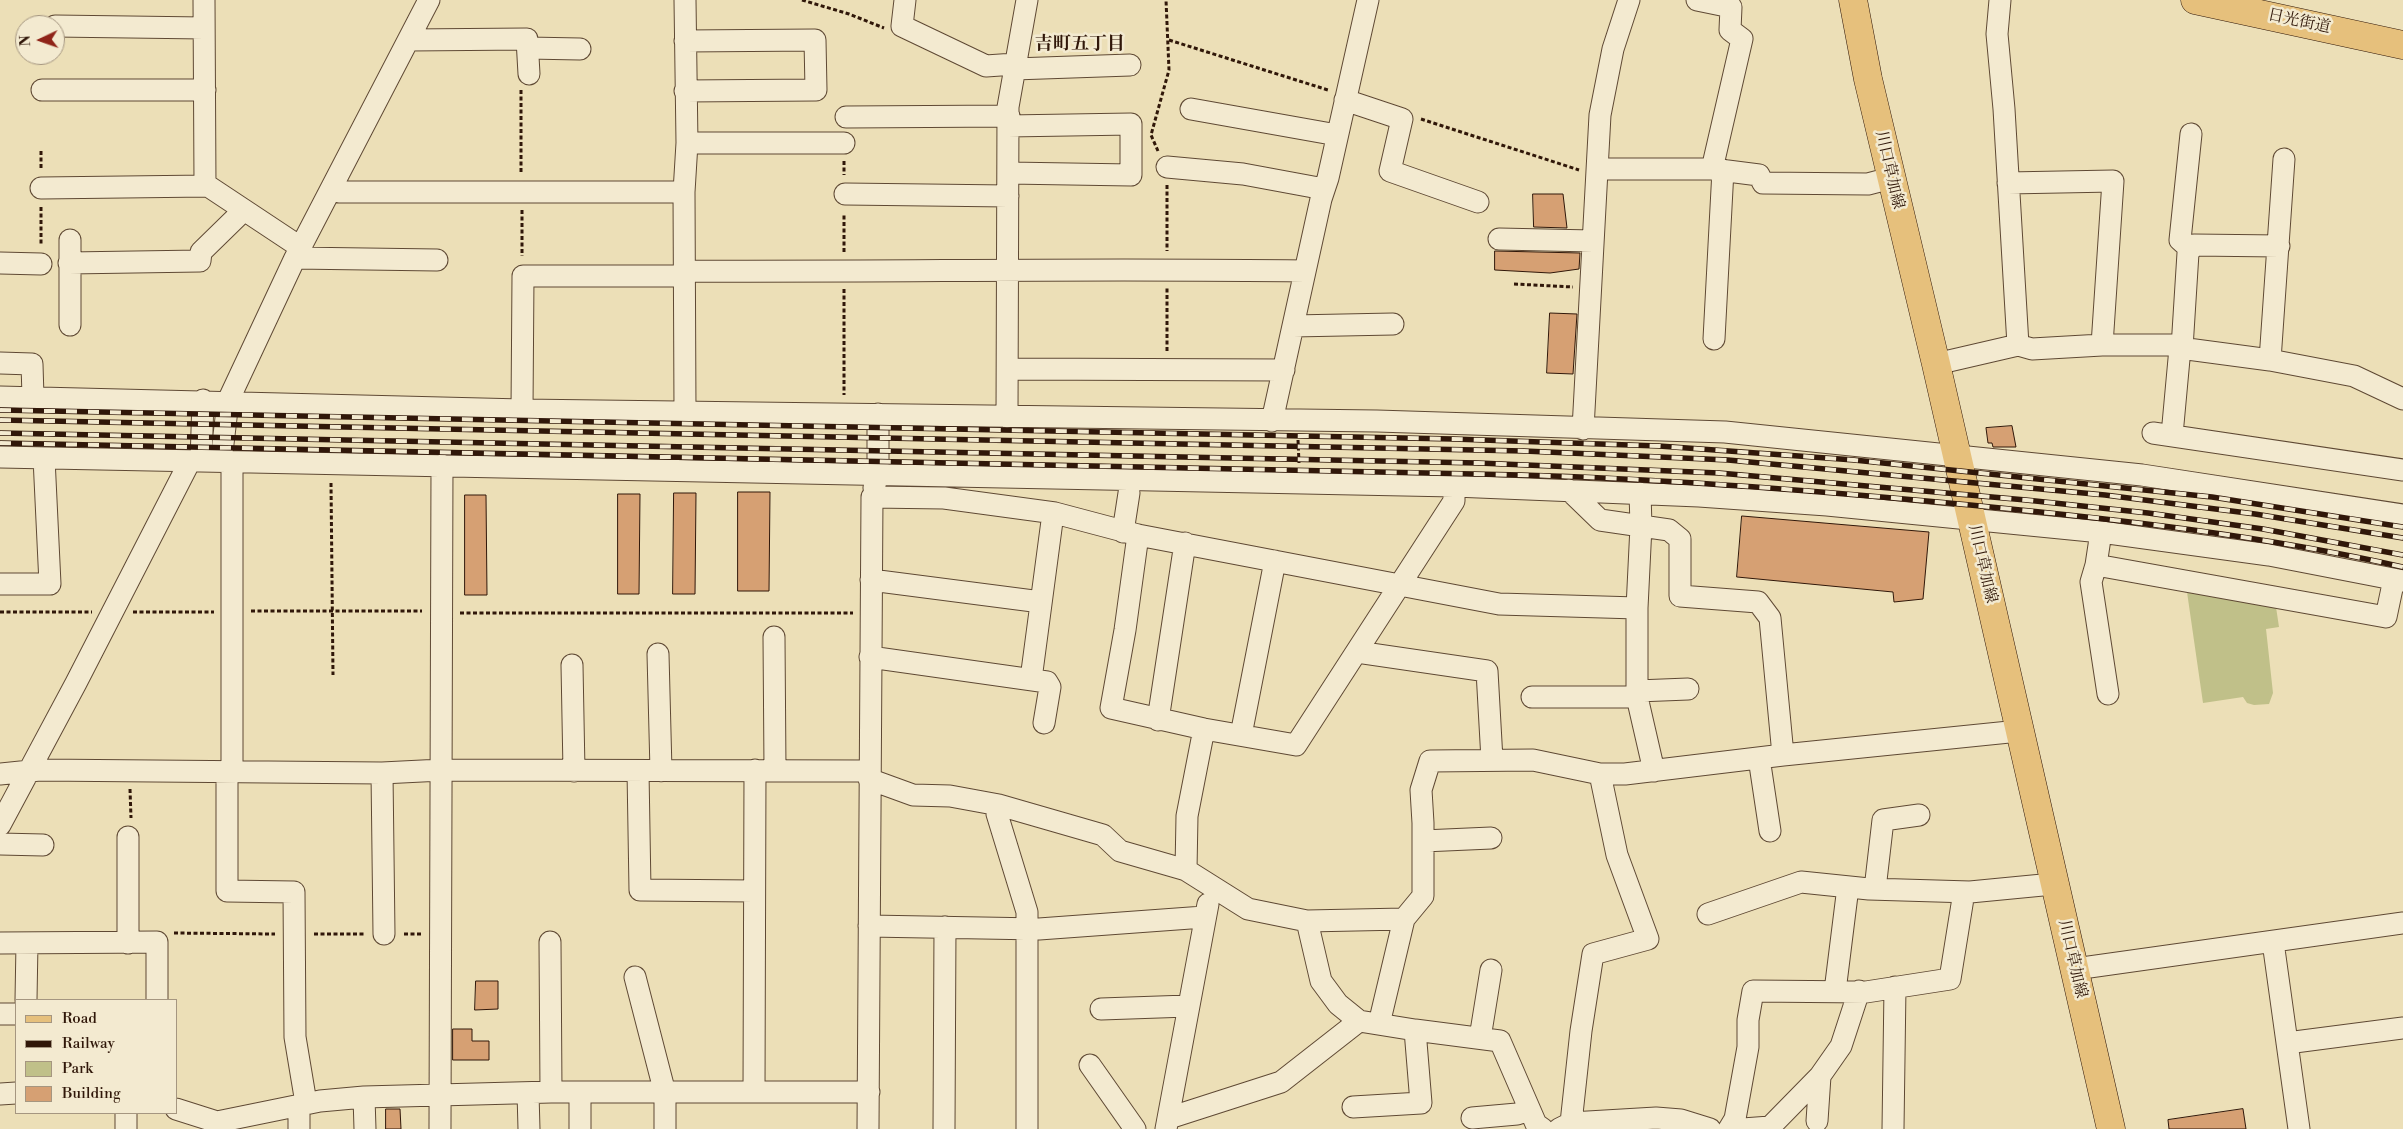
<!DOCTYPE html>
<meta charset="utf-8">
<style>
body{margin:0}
#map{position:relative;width:2403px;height:1129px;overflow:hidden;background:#ecdfb7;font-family:"Libre Bodoni",serif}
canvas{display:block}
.legend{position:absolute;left:15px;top:999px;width:162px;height:115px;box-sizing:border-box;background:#f3ead0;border:1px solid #a59680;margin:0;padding:6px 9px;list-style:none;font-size:15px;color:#301709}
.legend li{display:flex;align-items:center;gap:10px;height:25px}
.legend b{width:25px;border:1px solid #a59680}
.north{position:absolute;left:15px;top:15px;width:50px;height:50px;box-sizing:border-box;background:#f3ead0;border:1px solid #a59680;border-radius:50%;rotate:267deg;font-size:14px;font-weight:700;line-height:20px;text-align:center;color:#301709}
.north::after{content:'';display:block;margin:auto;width:18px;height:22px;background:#8f2418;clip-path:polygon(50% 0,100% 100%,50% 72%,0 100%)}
</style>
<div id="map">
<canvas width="2403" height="1129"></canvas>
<ul class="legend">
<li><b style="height:6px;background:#e6c07c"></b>Road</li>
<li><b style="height:6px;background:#301709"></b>Railway</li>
<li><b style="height:14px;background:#c0c089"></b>Park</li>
<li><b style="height:14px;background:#d6a073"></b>Building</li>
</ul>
<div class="north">N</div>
</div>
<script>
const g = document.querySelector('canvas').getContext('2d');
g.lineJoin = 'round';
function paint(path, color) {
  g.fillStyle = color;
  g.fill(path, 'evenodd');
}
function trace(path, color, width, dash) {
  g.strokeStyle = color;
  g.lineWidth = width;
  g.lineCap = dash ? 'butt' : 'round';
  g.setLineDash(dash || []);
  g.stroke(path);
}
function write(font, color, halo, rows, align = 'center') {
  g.font = font + ' "Libre Bodoni","Noto Serif JP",serif';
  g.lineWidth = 5;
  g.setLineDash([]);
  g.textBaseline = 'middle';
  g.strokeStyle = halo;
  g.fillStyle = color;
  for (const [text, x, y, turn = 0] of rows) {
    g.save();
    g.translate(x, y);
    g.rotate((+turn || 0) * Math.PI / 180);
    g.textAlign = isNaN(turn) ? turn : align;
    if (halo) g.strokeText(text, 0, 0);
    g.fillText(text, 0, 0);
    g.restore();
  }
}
const green = new Path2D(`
 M2187 592 2276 607 2279 627 2266 629 2273 693 2269 704 2254 705 2247 703 2243 697 2203 703Z`);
const building = new Path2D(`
 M1533 194H1563L1567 228 1534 227Z
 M1495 251 1580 253 1579 269 1550 273 1495 270Z
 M1550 313 1577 314 1573 374 1547 373Z
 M2012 426 2016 447H1993L1992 443H1988L1986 428Z
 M738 492H770L769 591H738Z
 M674 493H696L695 594H673Z
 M618 494H640L639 594H618Z
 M465 495H486L487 595H465Z
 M1742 516 1929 532 1923 599 1894 602 1893 592 1737 577Z
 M476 981H498V1009L475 1010Z
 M453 1029H472V1041H489V1060H453Z
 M386 1109H400L401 1129H386Z
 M2243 1109 2246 1129H2169L2168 1120Z`);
const path = new Path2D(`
 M802 0 849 14 884 28
 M1169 40 1328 90
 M521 90V174
 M1421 119 1579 170
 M41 151V168
 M1158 151 1151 135 1169 70 1166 0
 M844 161V175
 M1167 185V251
 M41 207V246
 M522 210V256
 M844 252V214
 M1514 284 1573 287
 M844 289V395
 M1167 351V288
 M1298 440 1299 463
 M331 483 333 675
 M251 611H422
 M0 612H92
 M133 612H214
 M460 613H853
 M130 789 131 818
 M174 933 275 934
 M314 934H365
 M404 934H422`);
const minor = new Path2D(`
 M204 0 205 184 300 247
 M905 0 902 26 986 66 1015 64
 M1697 0 1731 7 1730 30 1742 39 1712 169
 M2000 0 1997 34 2004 109 2018 345 2032 349 2102 345H2174L2180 348 2270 360 2354 376 2403 399
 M55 26 204 28
 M409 40 527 39 529 74
 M685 41 815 40 816 90 685 91
 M528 48 580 49
 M1014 69 1130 65
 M42 90H205
 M1345 100 1402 119 1390 171 1478 202
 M1191 109 1337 135
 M846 117 1009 116
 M1008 126 1131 124V175L1009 173
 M687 143H844
 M1167 167 1243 174 1324 189
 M1598 169H1712L1759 175 1763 183 1868 184 1891 178
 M2008 183 2113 181 2102 345
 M41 188 207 186
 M332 188 339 192H684
 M845 194 1008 196
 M1499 239 1593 241
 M70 240V325
 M2190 249 2180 240 2191 134
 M295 258 437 260
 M0 263 41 264
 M69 263 200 261 201 252 244 210
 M684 271C891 272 1098 268 1305 271
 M1293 326 1393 324
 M1714 339 1723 170
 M2182 348 2188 253 2194 245 2279 246
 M2270 360 2284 159
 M0 363 32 364 33 397
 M1936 364 2018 345
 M1008 369 1284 370
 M0 397 522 410 1377 421 1725 432 2142 475 2403 515
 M522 410 523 276H685
 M685 411 684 192 687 143 685 0
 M1007 417 1008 107 1027 0
 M1272 421 1321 199 1328 178 1368 0
 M1583 429 1600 115 1613 49 1629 0
 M2153 433 2403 470
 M2172 435 2180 348
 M0 457 1454 486 1699 496 1827 505 2101 532 2269 555 2403 581
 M201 461 203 400
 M221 461 228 401 295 258 429 0
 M232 462V771
 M874 488 878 474V414
 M1569 490 1600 520 1669 530 1680 539V596L1758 602 1770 618 1783 755
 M1640 493 1641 526 1637 608V697L1654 771
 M1123 532 1129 493
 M2101 532 2096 565 2386 617 2394 579
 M1138 535 1125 630 1111 708 1204 729 1296 745 1454 501V486
 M2096 565 2091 582 2108 694
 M871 580 1041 602
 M0 584H50L44 458
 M774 637 775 770
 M1357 652 1487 671 1492 760
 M658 654 661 771
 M870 657 1047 682 1050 687 1044 723
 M572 665 574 771
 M1031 679 1052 521 1055 513
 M1637 691 1688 689
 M1532 697H1637
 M1158 720 1185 543
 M1241 735 1275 561
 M1759 758 1770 831
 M227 771V891L294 892 295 1037 306 1103
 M638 771 640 890 754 891
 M382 773 384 934
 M0 774 40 770 382 773 442 770 869 771
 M869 779 913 795 950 796 999 805 1103 835 1120 851 1186 870 1248 909 1307 921 1404 919
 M999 805 997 814 1027 912V1129
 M0 825 76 683 190 461
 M128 837V943
 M1423 841 1491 838
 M0 844 43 845
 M1186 870 1187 816 1204 729
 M1875 889 1883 820 1919 815
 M1708 914 1801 882 1869 889 1970 892 2053 884
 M1307 921 1321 981 1338 1004 1359 1021 1415 1030 1500 1041 1536 1124 1543 1129
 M869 926 1039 929 1204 917
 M550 942 551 1092
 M2273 942 2299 1129
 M0 943 157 942V1000
 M2075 969 2403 923
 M635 977 665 1093V1129
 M1835 991 1848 887
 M26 1000 27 943
 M1101 1009 1188 1006
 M0 1014H16
 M1379 1024 1404 919 1423 896V823L1421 790 1430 761 1533 760 1600 774H1625L1783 755 2019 731
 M1480 1038 1491 970
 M2287 1043 2403 1028
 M1090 1065 1135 1129
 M754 1092 755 770
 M528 1093 529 1129
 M0 1094 16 1093
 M364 1097 365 1129
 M1353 1107 1421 1103 1415 1030
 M176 1109 217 1122 320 1101 364 1097 551 1092H869
 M1169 1118 1281 1082 1359 1021
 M1472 1118 1517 1114 1529 1110
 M1817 1121 1820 1076 1841 1046 1859 991
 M1571 1123 1581 1031 1593 954 1648 939 1617 855 1600 774
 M126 1129V1113
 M299 1129V1106
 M440 1129 442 465
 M580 1129V1092
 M868 1129 872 497 944 498 1055 513 1138 535 1499 604 1637 608
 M944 1129 945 927
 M1166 1129 1208 904
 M1559 1129 1571 1123 1656 1118 1681 1120 1710 1129
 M1729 1129 1735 1119 1748 1047V1020L1753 991 1866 992 1950 979 1964 892
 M1743 1129 1770 1127 1820 1076
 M1893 1129 1895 987`);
const major = new Path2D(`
 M1853 0 1868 79 1936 364 2111 1129
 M2195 0 2403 45`);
const rail = new Path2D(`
 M0 410 1453 439 1659 446 1854 460 2212 497 2403 527
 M0 420 1524 451 1728 460 2105 495 2255 514 2403 538
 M0 433 1478 463 1719 473 2026 500 2148 513 2263 529 2403 555
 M0 443 1521 475C1671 479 1821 491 1970 505 2115 519 2261 535 2403 567`);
const streetNames = [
 ["日光街道",2299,22,12],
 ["川口草加線",1889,170,77],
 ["川口草加線",1982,564,77],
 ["川口草加線",2072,959,77]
];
const neighbourhoodNames = [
 ["吉町五丁目",1080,45]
];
paint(green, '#c0c089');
paint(building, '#d6a073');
trace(building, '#301709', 1);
trace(minor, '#5f4934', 23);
trace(major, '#301709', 29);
trace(path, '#301709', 3, [4, 2.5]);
trace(minor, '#f3ead0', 21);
trace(major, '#e6c07c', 28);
trace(rail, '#301709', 5.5);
trace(rail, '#f3ead0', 4, [11]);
write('16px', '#301709', '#f3ead0', streetNames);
write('bold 18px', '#301709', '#f3ead0', neighbourhoodNames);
</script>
